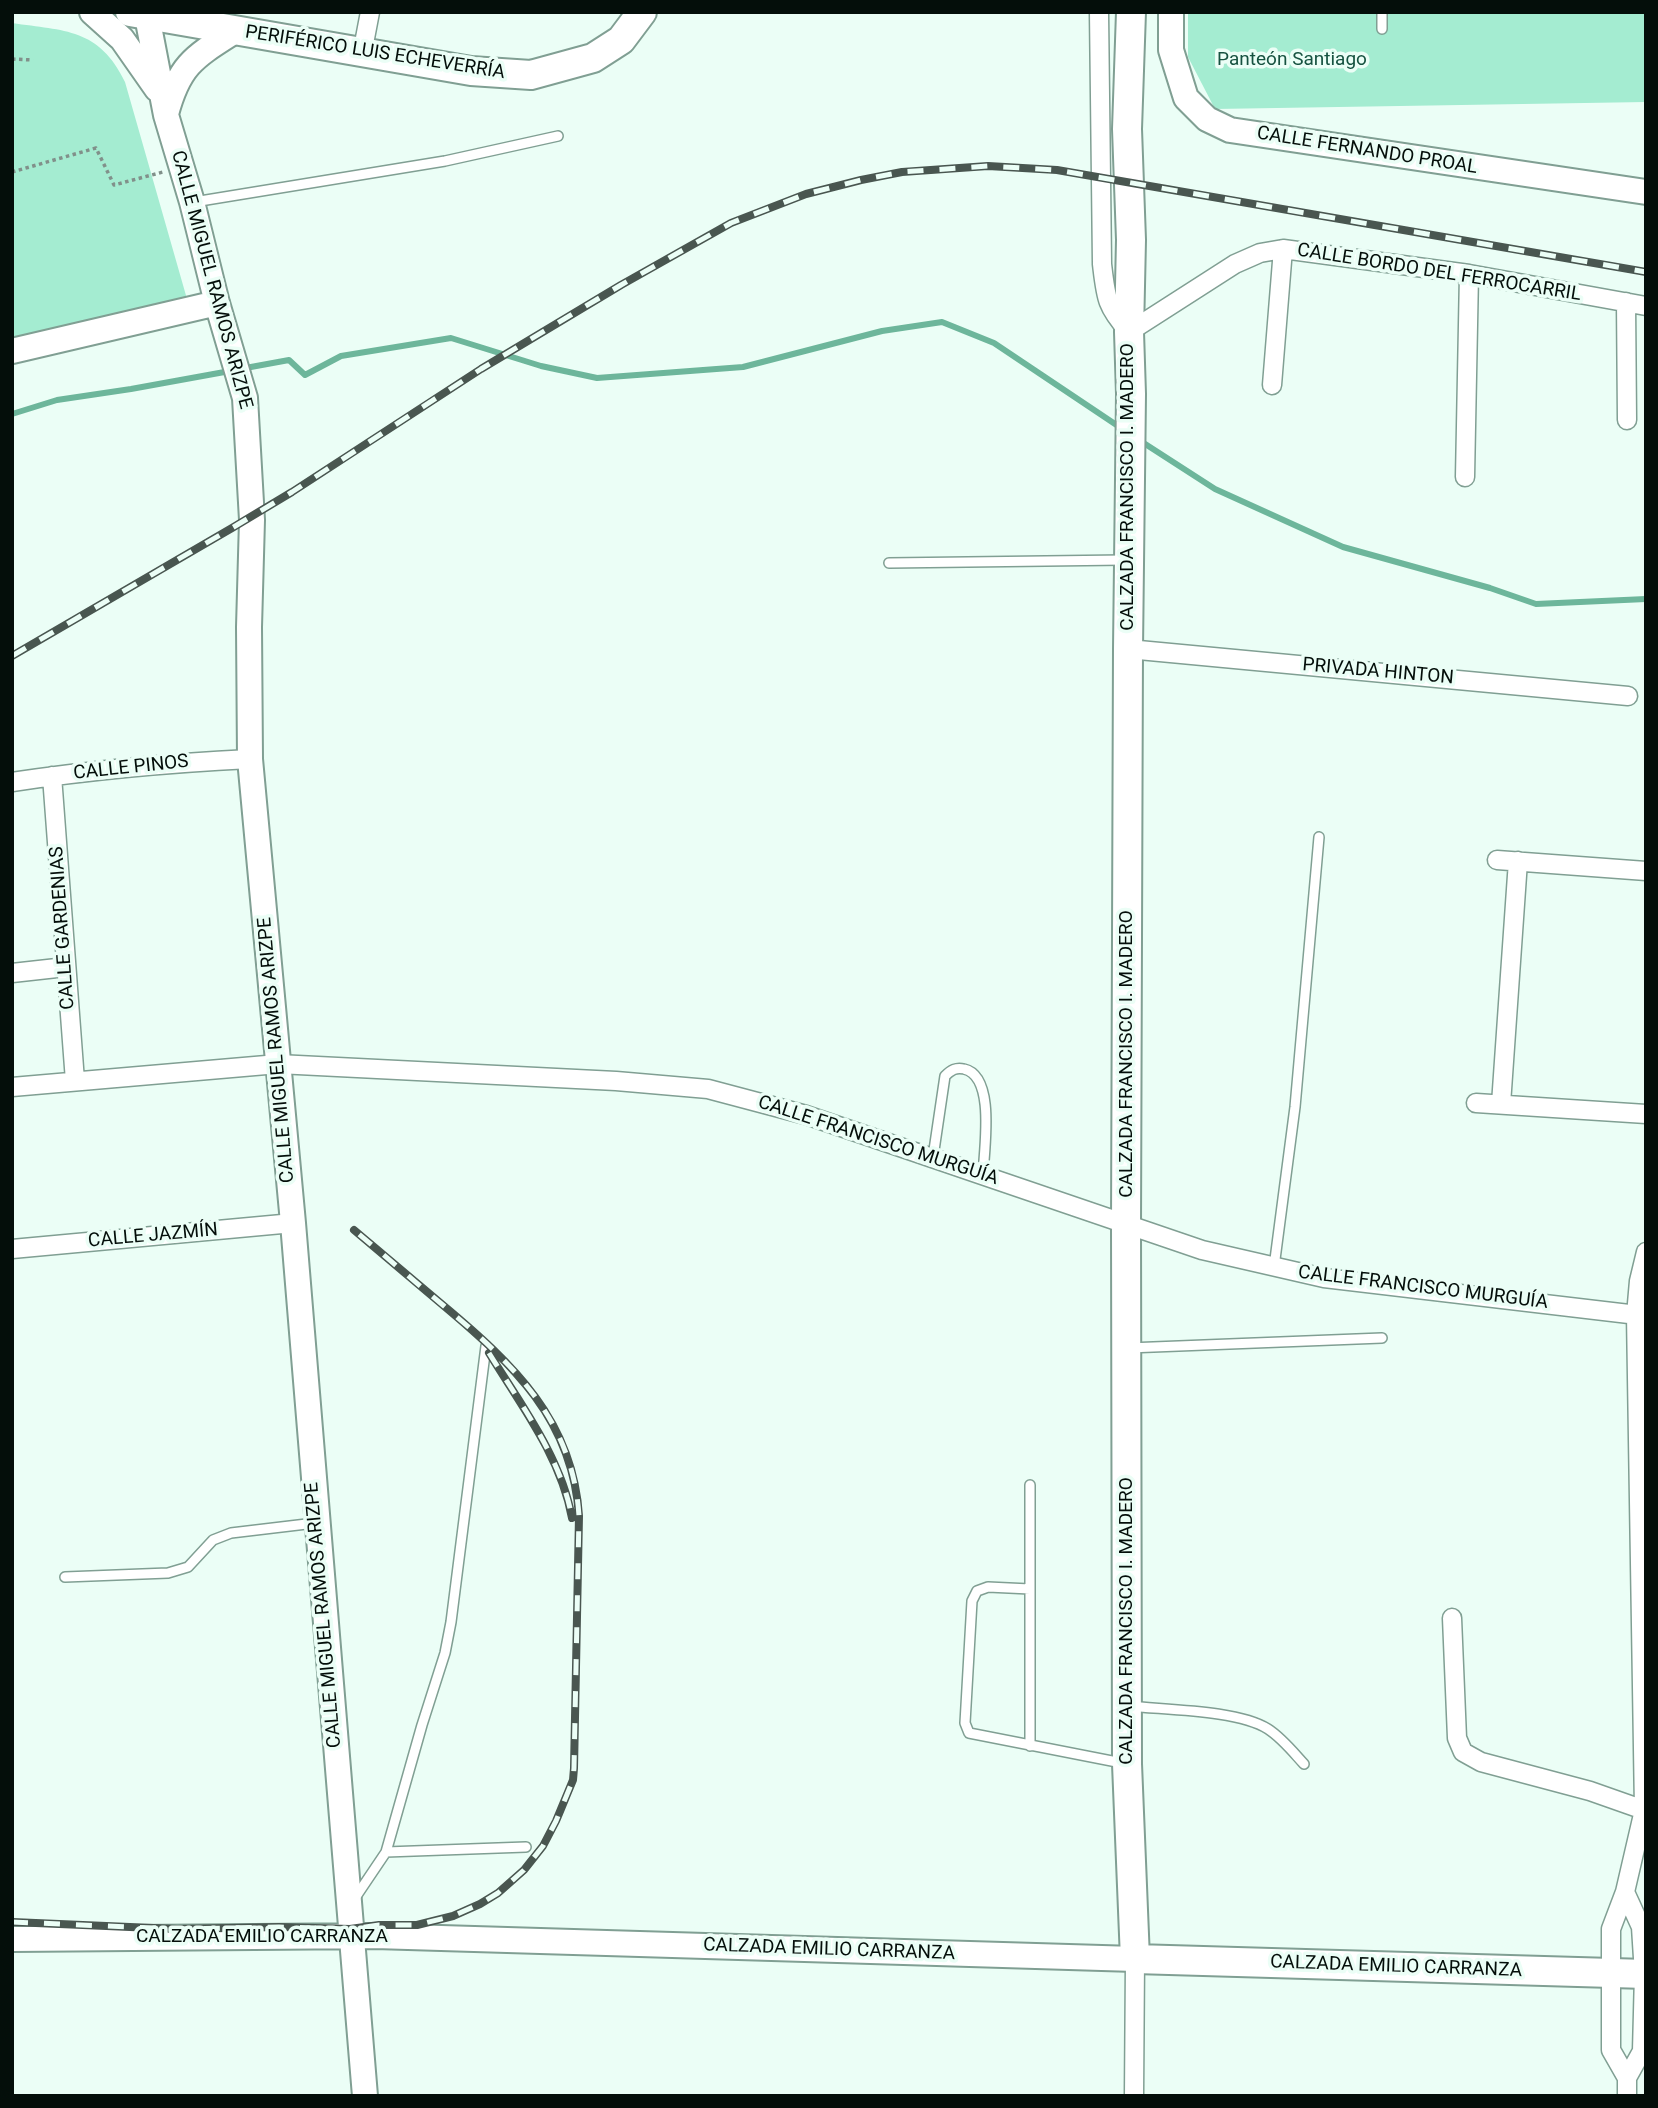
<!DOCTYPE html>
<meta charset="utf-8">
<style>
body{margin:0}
#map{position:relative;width:1658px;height:2108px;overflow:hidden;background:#ebfef6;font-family:Roboto,sans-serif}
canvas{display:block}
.frame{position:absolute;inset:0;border:14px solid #040e0a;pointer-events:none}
</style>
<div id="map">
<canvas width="1658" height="2108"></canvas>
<div class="frame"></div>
</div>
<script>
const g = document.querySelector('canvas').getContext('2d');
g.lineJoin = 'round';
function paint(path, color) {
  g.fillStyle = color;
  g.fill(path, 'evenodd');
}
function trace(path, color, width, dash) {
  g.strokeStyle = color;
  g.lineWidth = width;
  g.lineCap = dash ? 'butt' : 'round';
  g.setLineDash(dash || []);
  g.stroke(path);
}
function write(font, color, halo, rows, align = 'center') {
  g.font = font + ' Roboto,sans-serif';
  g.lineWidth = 7;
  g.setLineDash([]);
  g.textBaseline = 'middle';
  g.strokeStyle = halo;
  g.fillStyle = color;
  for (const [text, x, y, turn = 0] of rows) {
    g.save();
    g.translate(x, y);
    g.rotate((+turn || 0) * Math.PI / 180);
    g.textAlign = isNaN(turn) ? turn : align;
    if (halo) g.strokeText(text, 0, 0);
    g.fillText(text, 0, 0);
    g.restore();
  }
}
const green = new Path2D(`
 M1188 12H1646V102L1215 109 1188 57Z
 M12 23C65 31 99 28 125 82L187 299 12 338Z`);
const stream = new Path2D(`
 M240 369 289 360 305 375 341 356 451 338 541 366 597 378 743 367 882 331 942 322 994 343 1121 428
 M12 414 57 400 131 389 230 371
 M1139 440 1215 489 1343 547 1490 588 1536 604 1646 599`);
const path = new Path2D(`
 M12 59 33 60
 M12 172 96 148 114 185 163 172`);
const lane = new Path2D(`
 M1382 29V12
 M194 202 445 161 558 136
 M889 563 1124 560
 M933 1157 945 1076C951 1070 956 1067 964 1069 996 1076 984 1149 983 1175
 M1274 1267 1295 1107 1319 837
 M1128 1348 1382 1338
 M1030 1485V1746
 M65 1577 168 1573 188 1567 213 1540 231 1533 315 1523
 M1030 1589 988 1587 977 1591 972 1601 965 1723 969 1733 1122 1763
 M1129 1706C1166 1710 1238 1710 1268 1729 1282 1738 1293 1752 1304 1764
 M386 1852 526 1847
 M355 1898 386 1852 422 1725 445 1653 451 1622 486 1346`);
const street = new Path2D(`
 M1099 12 1102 264C1106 298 1106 306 1129 332L1235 264 1260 253 1283 249 1469 274 1646 306
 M362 54 370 12
 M1626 302 1627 420
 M1272 385 1283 249
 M1465 477 1469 274
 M1128 649 1628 696
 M52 776 75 1081
 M12 782C91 770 170 763 250 759
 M1497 860 1646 871
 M12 973 66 967
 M12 1087 278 1064 616 1081 708 1089 806 1115 1202 1250 1324 1278 1646 1316
 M1476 1103 1646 1114
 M1501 1104 1518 861
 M12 1249 293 1223
 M1452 1618 1457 1738 1463 1752 1481 1762 1590 1791 1644 1810
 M1625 1892 1641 1927 1644 1974 1642 2051 1627 2078
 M1134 2096 1135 1959
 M1627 2096V2078L1611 2050V1929L1625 1892 1644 1810 1636 1315 1639 1281 1646 1252`);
const secondary = new Path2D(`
 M92 12 122 39 157 89
 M1171 12V50L1186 98 1207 119 1230 130 1646 192
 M147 16 166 115 192 202 217 303 245 398 252 520 249 627 250 759 293 1223 365 2096
 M166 114C179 65 194 57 235 31
 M12 351 217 303
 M12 1939 375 1936 1135 1959`);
const primary = new Path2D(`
 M130 12 471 71 531 75 593 58 621 40 642 12
 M1131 12 1127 129 1131 240 1129 332 1131 394 1128 649 1126 1225 1127 1764 1135 1959 1646 1974`);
const rail = new Path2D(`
 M12 656 232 528 292 492 481 369 621 285 731 223 806 194 861 180 902 172 988 166 1057 170 1646 272
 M489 1353C521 1405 561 1457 572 1518
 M12 1922 177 1929 279 1927 350 1929 379 1925H417L453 1916 480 1904 498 1893 524 1870 543 1846 556 1821 573 1780 574 1768 579 1516C573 1420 513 1364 444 1306 414 1281 384 1255 354 1230`);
const streetNames = [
 ["PERIFÉRICO LUIS ECHEVERRÍA",375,53,9],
 ["CALLE FERNANDO PROAL",1367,151,9],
 ["CALLE BORDO DEL FERROCARRIL",1439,273,9],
 ["CALLE MIGUEL RAMOS ARIZPE",211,280,75],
 ["CALZADA FRANCISCO I. MADERO",1128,487,-90],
 ["PRIVADA HINTON",1378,672,5],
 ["CALLE PINOS",131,768,-6],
 ["CALLE GARDENIAS",63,928,-94],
 ["CALLE MIGUEL RAMOS ARIZPE",277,1050,-95],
 ["CALZADA FRANCISCO I. MADERO",1127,1054,-90],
 ["CALLE FRANCISCO MURGUÍA",878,1141,18],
 ["CALLE JAZMÍN",153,1236,-5],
 ["CALLE FRANCISCO MURGUÍA",1423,1288,7],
 ["CALLE MIGUEL RAMOS ARIZPE",324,1615,-95],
 ["CALZADA FRANCISCO I. MADERO",1127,1621,-90],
 ["CALZADA EMILIO CARRANZA",262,1937],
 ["CALZADA EMILIO CARRANZA",829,1950,2],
 ["CALZADA EMILIO CARRANZA",1396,1967,2]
];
const parkNames = [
 ["Panteón Santiago",1292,60]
];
paint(green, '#a4ecd1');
trace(stream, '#6db69b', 6);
trace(lane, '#809f93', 12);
trace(street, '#809f93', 21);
trace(secondary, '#809f93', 28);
trace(primary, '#809f93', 32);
trace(path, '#81908a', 3.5, [3.5, 3.5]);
trace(lane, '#fff', 9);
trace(street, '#fff', 18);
trace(secondary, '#fff', 24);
trace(primary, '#fff', 28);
trace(rail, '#495650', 8);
trace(rail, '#ebfef6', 5, [16]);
write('19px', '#040e0a', '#ebfef6', streetNames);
write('19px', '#165240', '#ebfef6', parkNames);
</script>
